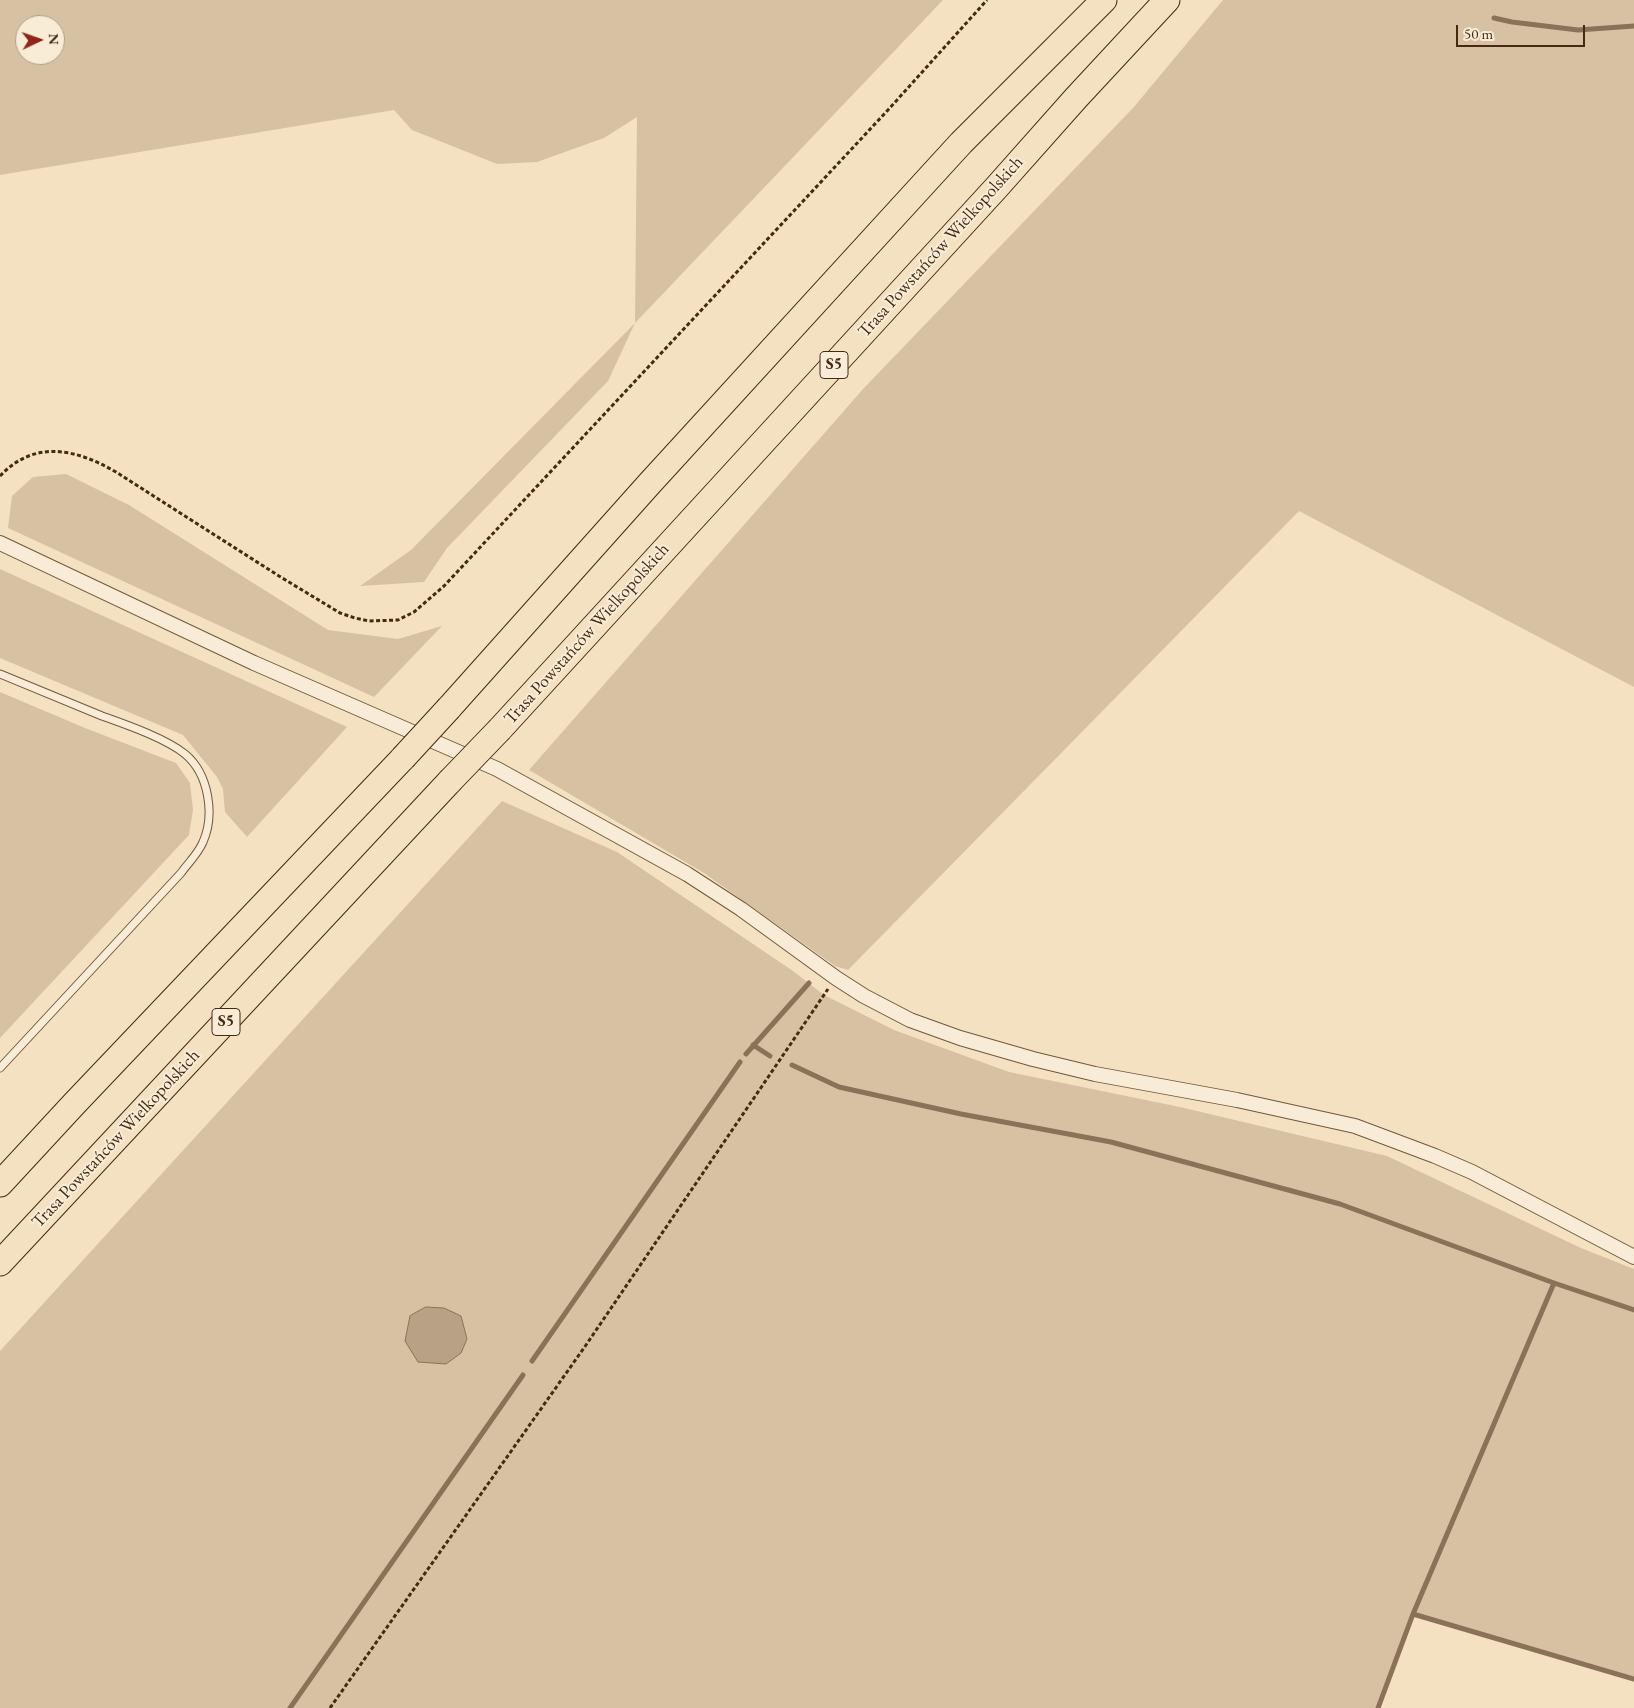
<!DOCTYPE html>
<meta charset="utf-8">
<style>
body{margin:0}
#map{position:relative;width:1634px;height:1708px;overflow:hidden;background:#f4e1c1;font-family:"EB Garamond",serif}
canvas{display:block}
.north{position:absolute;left:15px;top:15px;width:50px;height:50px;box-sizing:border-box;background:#f8ecd7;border:1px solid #b09e88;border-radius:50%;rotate:87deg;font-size:14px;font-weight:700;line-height:20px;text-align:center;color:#452912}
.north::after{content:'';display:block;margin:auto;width:18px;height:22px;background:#8f2418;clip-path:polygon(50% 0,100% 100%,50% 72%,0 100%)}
.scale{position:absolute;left:1456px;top:25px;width:129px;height:22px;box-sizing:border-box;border:2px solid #452912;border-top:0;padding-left:6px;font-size:15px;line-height:18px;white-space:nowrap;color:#452912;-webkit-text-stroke:4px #f8ecd7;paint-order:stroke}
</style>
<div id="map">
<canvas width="1634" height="1708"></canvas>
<div class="north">N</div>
<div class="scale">50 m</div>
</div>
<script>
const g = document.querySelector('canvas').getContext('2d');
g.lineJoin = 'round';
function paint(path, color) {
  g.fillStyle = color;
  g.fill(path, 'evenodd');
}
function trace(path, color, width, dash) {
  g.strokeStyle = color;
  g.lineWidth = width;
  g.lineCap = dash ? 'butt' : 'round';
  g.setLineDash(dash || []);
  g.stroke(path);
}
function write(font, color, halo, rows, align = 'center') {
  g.font = font + ' "EB Garamond",serif';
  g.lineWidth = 4;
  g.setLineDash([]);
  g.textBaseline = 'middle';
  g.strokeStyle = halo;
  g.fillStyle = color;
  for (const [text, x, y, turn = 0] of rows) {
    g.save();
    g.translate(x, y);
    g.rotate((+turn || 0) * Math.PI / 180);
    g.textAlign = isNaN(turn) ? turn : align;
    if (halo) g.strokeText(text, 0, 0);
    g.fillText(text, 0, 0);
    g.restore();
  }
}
const green = new Path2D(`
 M0 0H943L635 323 608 381 447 548 424 582 360 586 411 550 635 323 637 117 604 138 537 162 497 164 412 130 394 110 0 175ZM25 25H55V55H25Z
 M1223 0H1634V687L1299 511 848 970 835 966 704 873 529 770 864 388 1133 108Z
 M66 474 129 505 328 630 398 639 442 626 374 697 8 528 12 496 33 477Z
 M0 569 347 727 247 837 225 812 223 789 217 777 183 735 0 658Z
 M0 692 85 728 176 763 190 783 193 810 189 835 0 1038Z
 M502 801 617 852 793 971 824 995 894 1030 1009 1072 1180 1107 1387 1156 1581 1248 1634 1269V1679L1413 1614 1378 1708H0V1351Z`);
const water = new Path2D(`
 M426 1307 444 1308 461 1316 467 1339 461 1353 446 1364 418 1362 405 1341 410 1316Z`);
const stream = new Path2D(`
 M1494 18 1512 22 1578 30 1634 26
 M753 1045 770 1056
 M746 1054 809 983
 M792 1065 839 1087 961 1114 1111 1142 1340 1204 1554 1283 1634 1310
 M532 1361 740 1062
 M1413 1614 1554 1283
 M290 1708 523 1375
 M1378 1708 1413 1614 1634 1679`);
const path = new Path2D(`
 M0 476C35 439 76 449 116 472L279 576 340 613 355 618 369 621 398 620 414 612 444 586 888 110 987 0
 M330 1708 586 1345 828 989`);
const service = new Path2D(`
 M0 674C34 688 68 702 102 716 127 725 165 738 185 754 209 774 215 815 203 842 198 854 188 863 181 873L0 1068`);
const minor = new Path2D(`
 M0 543 254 663 497 769 687 874 741 909 836 978 864 996 910 1020 960 1038 1033 1059 1095 1074 1237 1100 1355 1126 1435 1156 1472 1172 1634 1257`);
const motorway = new Path2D(`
 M449 708 650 483 961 143 1104 0
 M500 729 996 188 1076 98 1167 0
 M0 1184 74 1104 403 758
 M0 1263 450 781`);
const motorwayBridge = new Path2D(`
 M403 758 449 708
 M450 781 500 729`);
const shields = [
 [834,365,28],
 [226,1022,28]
];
const shieldNames = [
 ["S5",834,365],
 ["S5",226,1022]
];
const streetNames = [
 ["Trasa Powstańców Wielkopolskich",941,247,-48],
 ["Trasa Powstańców Wielkopolskich",587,634,-48],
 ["Trasa Powstańców Wielkopolskich",116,1139,-47]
];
paint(green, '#d6c2a3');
paint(water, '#b8a286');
trace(water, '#8a7258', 1);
trace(stream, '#8a7258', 5);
trace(service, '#71573e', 9);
trace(minor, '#71573e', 16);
trace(motorway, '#452912', 27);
trace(path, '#452912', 3, [4, 2.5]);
trace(service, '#f8ecd7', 7);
trace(minor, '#f8ecd7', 14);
trace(motorway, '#f4e1c1', 25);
trace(motorwayBridge, '#452912', 27, []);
trace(motorwayBridge, '#f4e1c1', 25);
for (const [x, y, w] of shields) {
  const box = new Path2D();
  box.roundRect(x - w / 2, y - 13.5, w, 27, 4);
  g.fillStyle = '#f8ecd7';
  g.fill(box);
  trace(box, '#452912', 1);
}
write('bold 16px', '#452912', null, shieldNames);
write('18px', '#452912', '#f8ecd7', streetNames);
</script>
